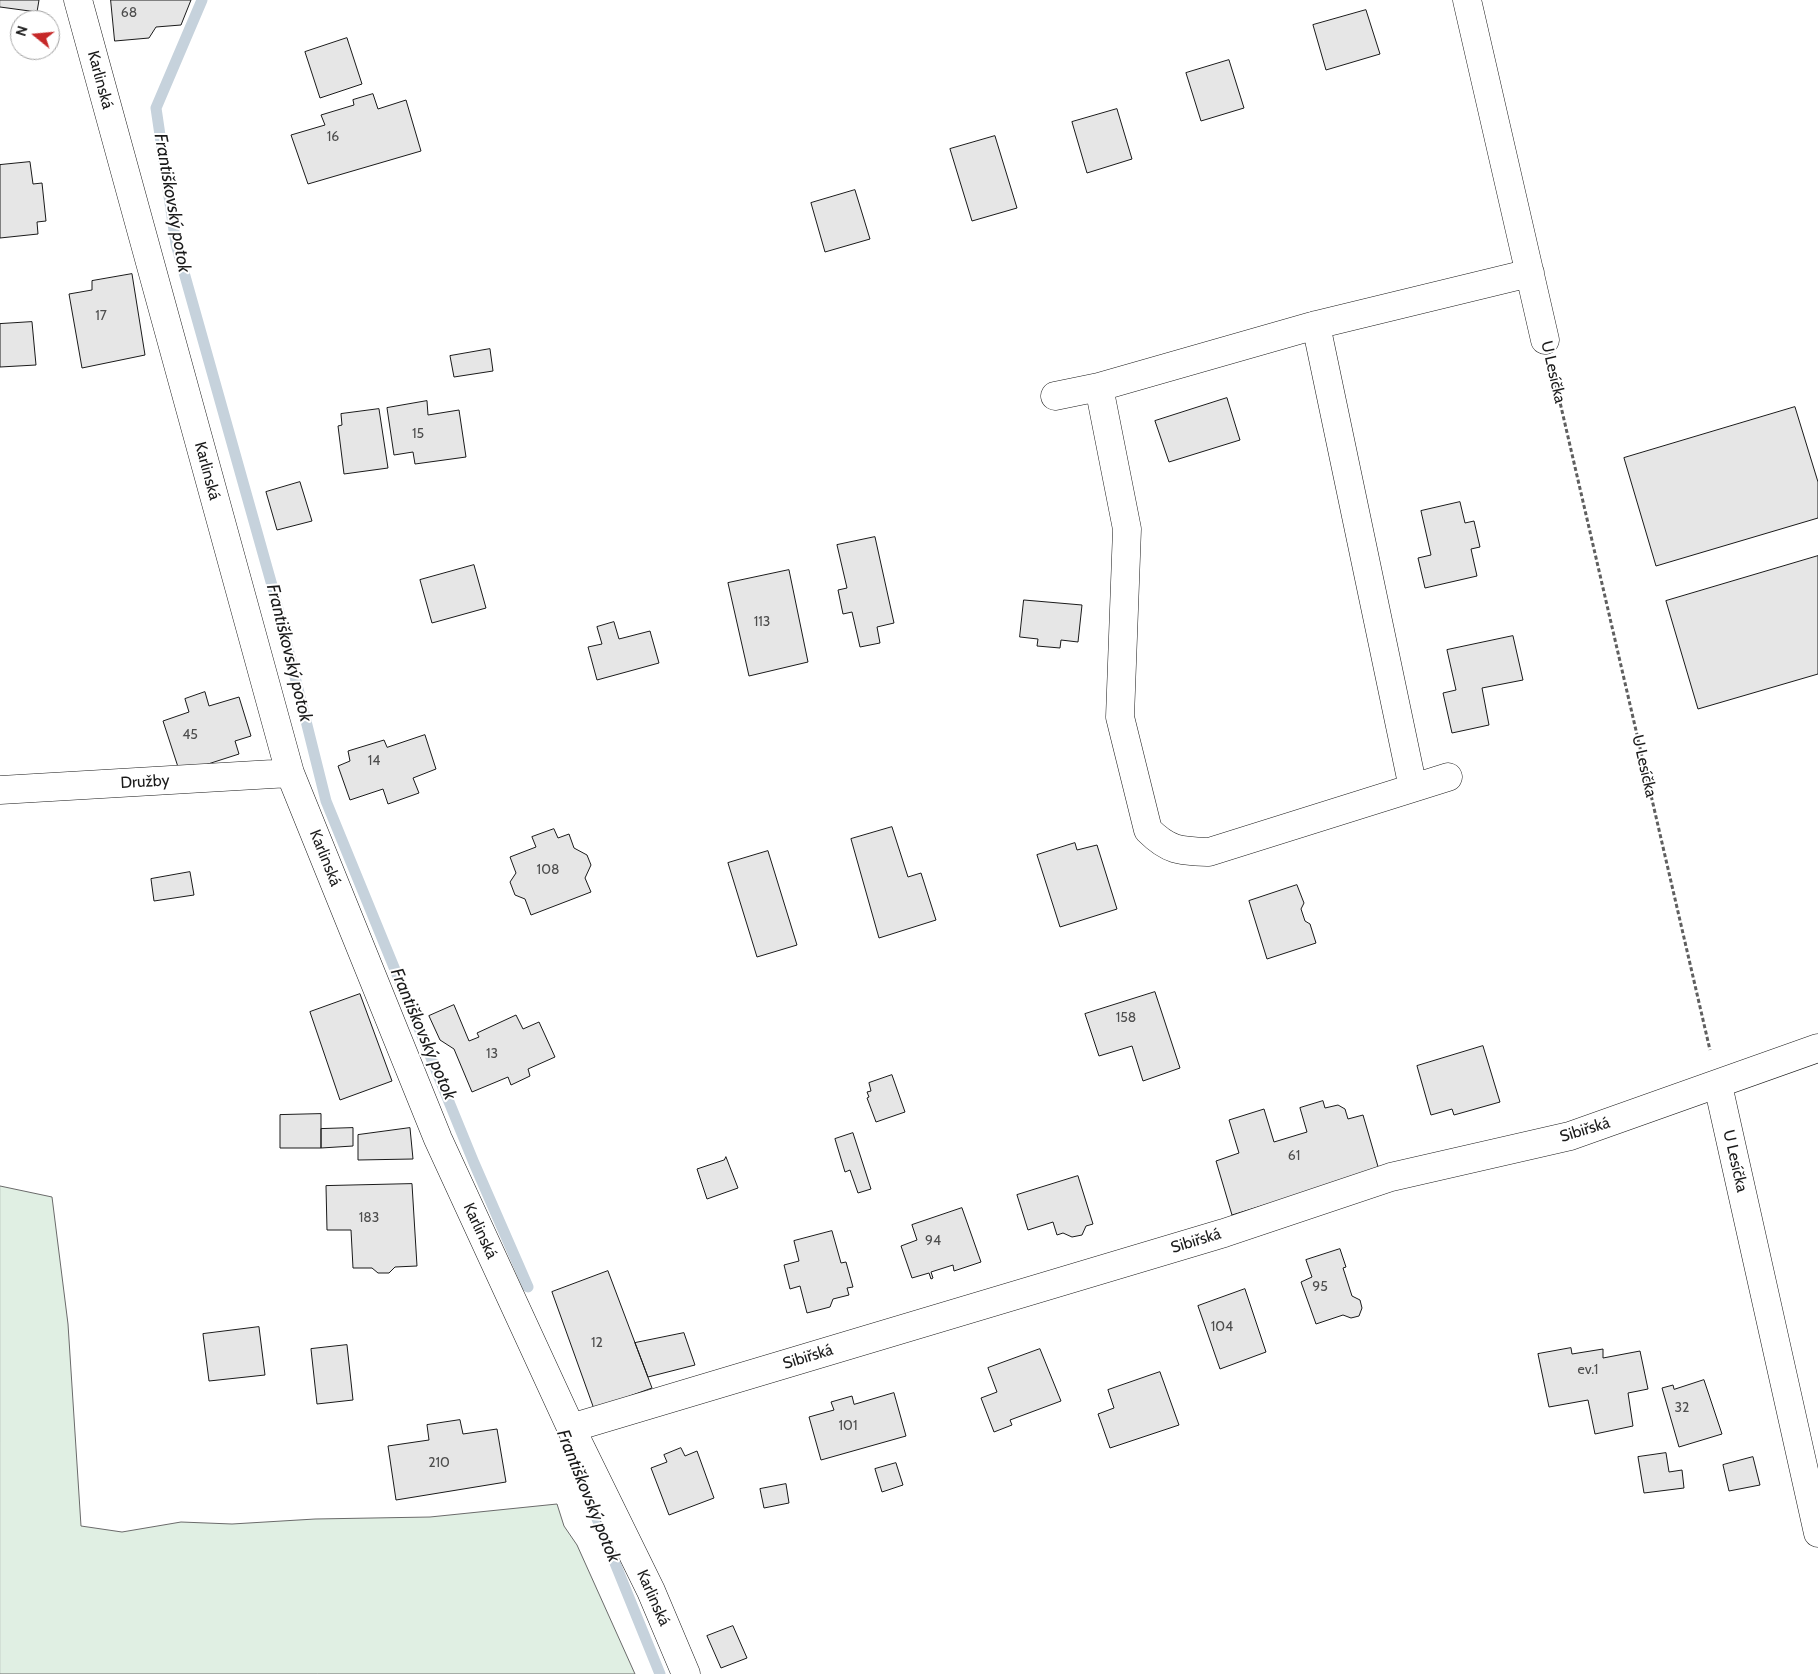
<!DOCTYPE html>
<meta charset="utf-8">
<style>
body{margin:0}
#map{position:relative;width:1818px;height:1674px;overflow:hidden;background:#fff;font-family:Cabin,sans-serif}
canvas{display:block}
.north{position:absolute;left:10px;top:10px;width:50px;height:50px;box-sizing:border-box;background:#fff;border:1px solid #a3a3a3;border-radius:50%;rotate:287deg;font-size:14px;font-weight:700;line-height:20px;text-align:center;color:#1a1a1a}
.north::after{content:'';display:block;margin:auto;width:18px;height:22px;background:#c62828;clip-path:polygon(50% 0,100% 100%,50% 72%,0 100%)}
</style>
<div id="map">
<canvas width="1818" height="1674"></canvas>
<div class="north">N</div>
</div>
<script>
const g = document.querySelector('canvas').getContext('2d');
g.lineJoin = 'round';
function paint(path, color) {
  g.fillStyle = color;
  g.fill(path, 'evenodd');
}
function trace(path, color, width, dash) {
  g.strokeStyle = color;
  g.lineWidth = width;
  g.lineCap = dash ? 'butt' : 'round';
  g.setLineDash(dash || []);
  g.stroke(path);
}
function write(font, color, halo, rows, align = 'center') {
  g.font = font + ' Cabin,sans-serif';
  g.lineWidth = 4;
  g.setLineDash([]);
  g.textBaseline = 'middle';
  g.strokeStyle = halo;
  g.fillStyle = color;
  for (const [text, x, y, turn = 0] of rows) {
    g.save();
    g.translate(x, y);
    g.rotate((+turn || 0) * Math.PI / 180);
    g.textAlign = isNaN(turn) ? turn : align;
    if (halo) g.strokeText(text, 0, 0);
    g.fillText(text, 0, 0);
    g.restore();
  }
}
const green = new Path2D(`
 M0 1186 52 1197 68 1324 81 1526 122 1532 181 1522 232 1524 315 1519 430 1517 557 1504 564 1526 577 1545 635 1674H0Z`);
const stream = new Path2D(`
 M202 0 156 108 176 244 273 589 326 801 474 1163 528 1287
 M576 1467 660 1674`);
const building = new Path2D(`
 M0 0H39L37 12 0 7Z
 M111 0H191L181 25 156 27 149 38 115 41Z
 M1366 10 1380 54 1326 70 1313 25Z
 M347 38 362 84 320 98 305 52Z
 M1229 60 1244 108 1201 121 1186 73Z
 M373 94 378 109 406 100 421 151 308 184 291 135 325 125 321 115 354 105 353 100Z
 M1117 109 1132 159 1087 173 1072 122Z
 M995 136 1017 208 972 221 950 149Z
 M30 162 33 184 42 183 46 221 37 222 38 234 0 238V165Z
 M855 190 870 239 825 252 811 203Z
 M132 274 145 355 82 368 69 294 92 290V281Z
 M32 322 36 365 0 367V324Z
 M490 349 493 371 454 377 450 356Z
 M1227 398 1240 440 1169 462 1155 421Z
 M427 401 428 415 459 410 466 457 415 464 413 452 394 455 387 408Z
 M1795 407 1818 482V518L1656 566 1624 458Z
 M379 409 388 468 344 474 338 426 342 425 341 414Z
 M300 482 312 521 277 530 266 492Z
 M1460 502 1465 523 1474 521 1480 547 1471 549 1477 576 1425 588 1418 558 1431 555 1421 511Z
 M875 537 894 623 877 627 880 643 860 647 852 612 843 614 838 590 847 588 837 545Z
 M1818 556V674L1698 709 1666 601Z
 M474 565 486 608 432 623 420 580Z
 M789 570 808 662 749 676 728 583Z
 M1024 600 1082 605 1078 642 1061 640 1060 648 1037 646 1038 639 1020 637Z
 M614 622 619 639 650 631 659 663 597 680 588 647 602 644 597 627Z
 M1513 636 1523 680 1482 688 1489 725 1452 733 1443 693 1456 690 1447 650Z
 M205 692 209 706 239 697 251 736 235 741 239 754 180 773 163 721 189 712 185 699Z
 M425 735 436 769 413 778 419 793 388 804 383 789 350 800 338 766 350 761 348 751 384 740 387 747Z
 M892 827 908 877 921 873 936 920 879 938 851 839Z
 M554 829 558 838 569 834 574 848 587 855 591 865 585 878 591 892 531 915 525 899 515 895 510 882 516 873 510 857 536 847 532 837Z
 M1075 843 1077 850 1097 845 1117 909 1060 927 1037 855Z
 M768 851 797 945 757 957 728 863Z
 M190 872 194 895 154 901 151 879Z
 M1297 885 1304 903 1301 909 1305 921 1310 924 1316 943 1267 959 1249 901Z
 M1155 992 1180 1068 1143 1081 1132 1046 1099 1056 1085 1014Z
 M360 994 392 1081 340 1100 310 1012Z
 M454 1005 469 1041 479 1037 477 1033 516 1015 523 1029 539 1022 555 1057 528 1069 530 1076 511 1085 508 1077 472 1092 454 1049 440 1040 429 1016Z
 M1483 1046 1500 1102 1454 1115 1452 1109 1431 1115 1417 1066Z
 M892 1075 905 1112 876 1122 867 1098 869 1097 867 1092 871 1091 869 1083Z
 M1323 1101 1325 1108 1338 1105 1345 1109 1348 1119 1363 1115 1379 1170 1232 1215 1216 1161 1239 1153 1229 1120 1264 1109 1274 1142 1307 1132 1300 1108Z
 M321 1114V1148H280V1115Z
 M353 1128V1146L321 1148V1129Z
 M410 1128 413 1159 358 1160V1135Z
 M853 1133 871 1189 858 1193 850 1170 845 1172 835 1139Z
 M726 1157 738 1188 707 1199 697 1169 724 1160Z
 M1078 1176 1093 1224 1086 1226 1082 1235 1072 1237 1063 1233 1057 1235 1053 1222 1028 1230 1017 1195Z
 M412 1184 417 1266 395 1267 389 1273H378L372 1268H353L351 1230H327L326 1186Z
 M962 1208 981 1262 954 1271 953 1265 931 1272 933 1278 931 1279 929 1273 912 1278 901 1246 917 1240 912 1225Z
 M832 1231 841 1263 846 1262 853 1287 847 1288 849 1295 833 1299 830 1307 807 1313 800 1286 790 1289 784 1265 799 1261 794 1241Z
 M1340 1249 1346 1267 1343 1268 1352 1296 1360 1300 1362 1308 1359 1316 1351 1318 1343 1315 1316 1324 1301 1282 1312 1277 1306 1260Z
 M608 1271 652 1388 594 1409 552 1292Z
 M1245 1289 1266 1352 1220 1369 1198 1306Z
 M259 1327 265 1375 209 1381 203 1334Z
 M684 1333 695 1365 648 1377 635 1343Z
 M347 1345 353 1400 317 1404 311 1349Z
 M1571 1348 1572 1354 1603 1349V1358L1640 1351 1648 1389 1628 1393 1633 1426 1595 1434 1588 1400 1549 1407 1538 1354Z
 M1040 1349 1061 1401 1010 1420 1012 1425 994 1432 981 1398 997 1392 988 1368Z
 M1160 1372 1179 1425 1110 1448 1098 1414 1114 1408 1108 1390Z
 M1704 1380 1722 1434 1679 1447 1662 1388 1673 1385 1674 1389Z
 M894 1393 906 1436 821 1460 809 1417 834 1410 831 1402 852 1396 854 1404Z
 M460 1420 463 1434 497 1429 506 1482 396 1500 388 1446 429 1440 427 1425Z
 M681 1448 685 1456 697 1451 714 1498 669 1515 651 1468 667 1462 664 1455Z
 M1666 1453 1669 1472 1682 1470 1684 1488 1644 1493 1638 1457Z
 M1753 1457 1760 1485 1729 1491 1723 1465Z
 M896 1463 903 1485 882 1492 875 1469Z
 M786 1484 789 1503 764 1508 760 1489Z
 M733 1626 747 1658 721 1668 707 1636Z`);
const path = new Path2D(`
 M1553 372 1710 1050`);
const street = new Path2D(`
 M78 0 290 773 438 1139 571 1428 651 1591 686 1674
 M1467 0 1545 340
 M1316 325 1413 788 1209 852C1180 851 1169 851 1148 830L1120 717 1127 529 1099 387 1316 325 1530 273
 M1055 396 1099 387
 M1413 788 1448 777
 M0 790 290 773
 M1718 1085 1818 1533
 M571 1428 1224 1233 1391 1177 1570 1136 1818 1048`);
const numberNames = [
 ["68",129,13],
 ["16",333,137],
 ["17",101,316],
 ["15",418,434],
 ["113",762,622],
 ["45",190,735],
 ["14",374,761],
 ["108",548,870],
 ["158",1126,1018],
 ["13",492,1054],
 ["61",1294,1156],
 ["183",369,1218],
 ["94",933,1241],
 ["95",1320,1287],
 ["104",1222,1327],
 ["12",597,1343],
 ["ev.1",1588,1370],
 ["32",1682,1408],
 ["101",848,1426],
 ["210",439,1463]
];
const streetNames = [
 ["Karlinská",100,80,75],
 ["U Lesíčka",1553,372,77],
 ["Karlinská",207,471,75],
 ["U Lesíčka",1644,766,77],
 ["Družby",145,782,-3],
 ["Karlinská",325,858,68],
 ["Sibiřská",1585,1130,-17],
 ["U Lesíčka",1735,1161,77],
 ["Karlinská",480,1231,65],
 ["Sibiřská",1196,1241,-17],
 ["Sibiřská",808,1357,-17],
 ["Karlinská",653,1598,66]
];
const waterNames = [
 ["Františkovský potok",172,203,80],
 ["Františkovský potok",289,653,76],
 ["Františkovský potok",423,1034,67],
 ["Františkovský potok",588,1496,68]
];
paint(green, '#e0efe3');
trace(green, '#6a6a6a', 1);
trace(stream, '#c6d2dc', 11);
paint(building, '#e6e6e6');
trace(building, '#1a1a1a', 1);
trace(street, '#1a1a1a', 29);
trace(path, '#5f5f5f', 3, [4, 2.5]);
trace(street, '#fff', 28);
write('14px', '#4d4d4d', null, numberNames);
write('16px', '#1a1a1a', '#fff', streetNames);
write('italic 18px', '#1a1a1a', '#fff', waterNames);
</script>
